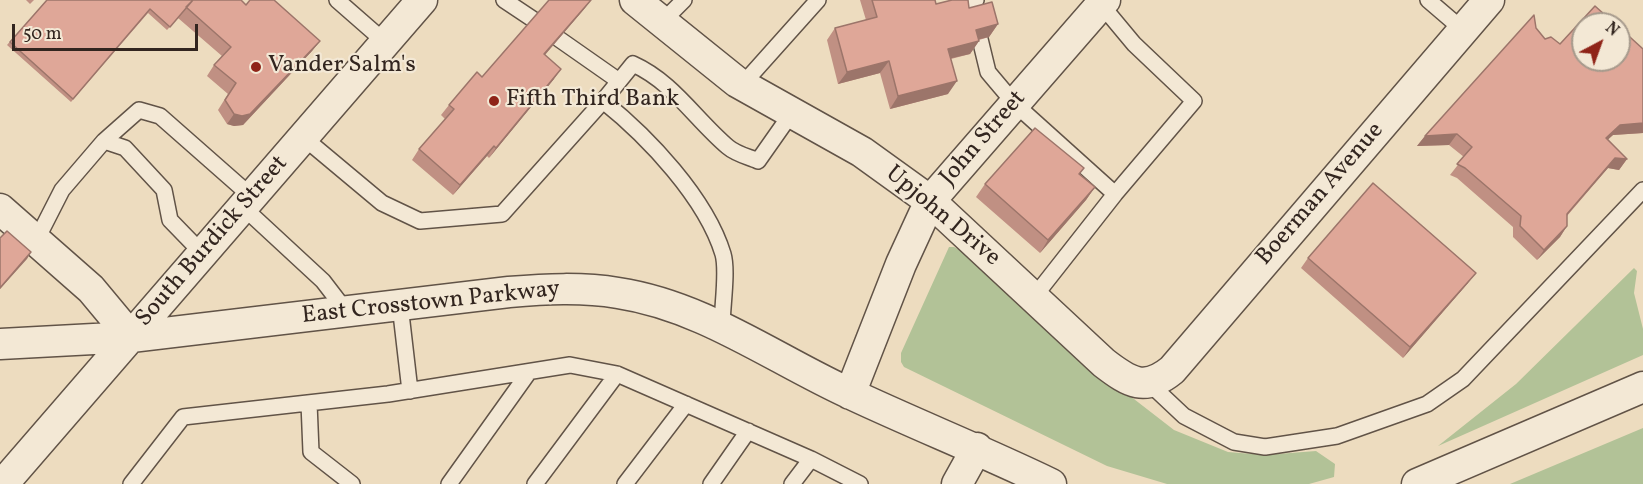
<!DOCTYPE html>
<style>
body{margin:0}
#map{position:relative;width:1643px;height:484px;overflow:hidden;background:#eddcbf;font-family:Vollkorn,serif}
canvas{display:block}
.north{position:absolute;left:1571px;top:12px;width:60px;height:60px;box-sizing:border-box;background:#f3e8d5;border:2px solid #a69a8c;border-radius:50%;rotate:41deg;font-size:16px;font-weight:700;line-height:24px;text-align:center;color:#32251f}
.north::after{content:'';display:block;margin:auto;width:21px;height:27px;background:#8f2418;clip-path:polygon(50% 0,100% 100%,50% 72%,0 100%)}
.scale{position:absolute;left:12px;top:24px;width:186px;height:27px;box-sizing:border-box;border:3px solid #32251f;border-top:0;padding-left:8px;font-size:18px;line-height:21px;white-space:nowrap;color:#32251f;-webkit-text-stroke:4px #f3e8d5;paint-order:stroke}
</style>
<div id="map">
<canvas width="1643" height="484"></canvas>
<div class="north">N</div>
<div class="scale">50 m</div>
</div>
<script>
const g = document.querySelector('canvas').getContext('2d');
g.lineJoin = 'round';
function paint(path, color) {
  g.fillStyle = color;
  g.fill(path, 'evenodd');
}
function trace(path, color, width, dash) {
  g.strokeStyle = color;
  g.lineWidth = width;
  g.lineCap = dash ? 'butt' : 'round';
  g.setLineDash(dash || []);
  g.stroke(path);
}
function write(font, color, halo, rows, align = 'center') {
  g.font = font + ' Vollkorn,serif';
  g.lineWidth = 4.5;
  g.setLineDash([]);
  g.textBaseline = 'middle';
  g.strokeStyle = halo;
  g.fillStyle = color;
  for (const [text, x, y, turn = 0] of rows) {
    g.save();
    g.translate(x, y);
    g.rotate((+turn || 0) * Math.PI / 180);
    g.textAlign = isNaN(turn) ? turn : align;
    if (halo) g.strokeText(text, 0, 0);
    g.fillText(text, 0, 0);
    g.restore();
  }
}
const green = new Path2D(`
 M949 247H954L963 252 1112 382 1174 430 1228 452 1265 455 1316 451 1335 464 1334 477 1309 484H1167L1107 466 904 367 901 362V353Z
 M1634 268 1637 271 1634 293 1643 329V355L1438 446 1516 384Z
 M1643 428V484H1510Z`);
const lane = new Path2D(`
 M337 0 385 42
 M504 0 534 20
 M1428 0 1463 30
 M975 17 973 6 976 0
 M662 22 684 0
 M559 39 619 81
 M980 39 988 72 993 78 1015 104 1115 194
 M742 85 818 0
 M603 101C648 137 706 198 723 254 728 271 722 307 722 327
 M303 137 382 203 420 221 502 214 603 101 633 64C673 82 695 119 728 147 736 154 749 157 758 161L791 114
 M104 141 139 110 160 116 252 197
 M243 207 323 281 346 311
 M36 241 62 190 104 141 125 148 164 190 170 220 203 254
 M1034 297 1115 194 1194 101 1134 44 1099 2
 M400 305 410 391
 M1150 384 1184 416 1234 442 1265 447 1337 436 1427 404 1463 379 1643 190
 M309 403 311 452 352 484
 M131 484 183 417 388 394 570 365 617 374 811 459 860 484
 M449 484 529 372
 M535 484 617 374
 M625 484 686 404
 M711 484 748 431
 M792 484 811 459`);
const street = new Path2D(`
 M635 0 737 82 862 152 930 201 1104 363C1130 383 1145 392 1172 370L1489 0
 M0 209 91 289 131 337
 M0 344 131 337 509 292C545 289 582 287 618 293 704 306 774 359 851 394 917 425 985 452 1051 484
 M850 394 901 264 930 201 1105 0
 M3 484 422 0
 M957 484 977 448
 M1417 484 1643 387`);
const wall = new Path2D(`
 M26 0H34L30 4Z
 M47 0 246 5 320 41 312 51 243 125 234 126 227 124 218 110 228 94 207 76 214 65 222 56 178 18 179 17 167 30 148 13 71 102 7 45Z
 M860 0H935L936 4 969 8 998 24 989 37 979 40V41L970 54 951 59 948 94 890 109 880 73 838 84 827 40 835 28 866 20Z
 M585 8 545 55 554 79 489 158 487 156 453 195 412 160 419 149 445 119 441 115 449 105Z
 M1545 39 1560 44 1643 49V133L1613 135 1608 139 1627 159 1619 170 1608 168 1567 216V226L1560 237 1537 260 1513 237V227L1457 178 1450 175 1464 157 1449 145 1417 146 1425 136Z
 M1080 174 1095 187 1086 200 1040 253 976 197 985 184Z
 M1308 258 1468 283 1403 358 1301 268Z`);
const shadedWall = new Path2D(`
 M591 0 585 8 537 64 544 54Z
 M998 24 989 37 967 42 976 30Z
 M320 41 312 51 243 125 234 126 227 124 234 114Z
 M979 41 970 54 939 61 948 49Z
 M889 61 880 73 838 84 847 72Z
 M561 69 554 79 489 158 496 148Z
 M957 81 948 94 890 109 898 96Z
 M1643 123V133L1613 135 1599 148 1606 138 1620 125Z
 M1457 134 1449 145 1417 146 1425 136Z
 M494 146 487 156 453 195 460 185Z
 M1615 158 1627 159 1619 170 1608 168 1559 224 1567 214Z
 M1095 187 1086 200 1040 253 1048 240Z
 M1567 226 1560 237 1537 260 1544 250Z
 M31 252 27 259 0 289V288Z
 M1476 273 1468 283 1403 358 1410 347Z`);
const building = new Path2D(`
 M47 0H193L170 27 150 9 73 99 10 42Z
 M193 0H241L246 5 250 0H274L320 41 250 114 242 116 234 114 225 100 236 83 214 65 231 47 186 7Z
 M549 0H591L544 54 561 69 496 148 494 146 460 185 419 149 454 109 449 105 477 72 482 77Z
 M872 0H935L936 4 952 0H968L969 8 992 2 998 24 976 30 979 41 948 49 957 81 898 96 889 61 847 72 835 28 877 17Z
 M1595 6 1615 24H1583V60H1619V27L1643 49V123L1620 125 1606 138 1627 159 1615 158 1567 214V226L1544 250 1520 226 1521 216 1465 168 1457 164 1472 147 1457 134 1425 136 1534 15 1536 28 1545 39 1551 37 1560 44Z
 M1035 128 1084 168 1079 174 1095 187 1048 240 985 184Z
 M1373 183 1476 273 1410 347 1308 258Z
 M7 231 31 252 0 288V238Z`);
const markers = [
 [256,67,6,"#8f2418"],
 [494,101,6,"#8f2418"]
];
const poiNames = [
 ["Vander Salm's",268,67],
 ["Fifth Third Bank",506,101]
];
const streetNames = [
 ["John Street",984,139,-49],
 ["Boerman Avenue",1321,195,-49],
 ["Upjohn Drive",942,217,40],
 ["South Burdick Street",213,242,-49],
 ["East Crosstown Parkway",431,304,-6]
];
paint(green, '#b2c297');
trace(lane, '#615347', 18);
trace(street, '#615347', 33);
trace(lane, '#f3e8d5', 15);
trace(street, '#f3e8d5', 30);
paint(wall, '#c09083');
paint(shadedWall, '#9c756a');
paint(building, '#dfa798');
trace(building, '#9c756a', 1.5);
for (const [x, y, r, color] of markers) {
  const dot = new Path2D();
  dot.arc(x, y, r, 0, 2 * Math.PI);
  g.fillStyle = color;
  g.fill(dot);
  trace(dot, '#f3e8d5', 2);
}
write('24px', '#32251f', '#f3e8d5', poiNames, 'left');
write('24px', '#32251f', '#f3e8d5', streetNames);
</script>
